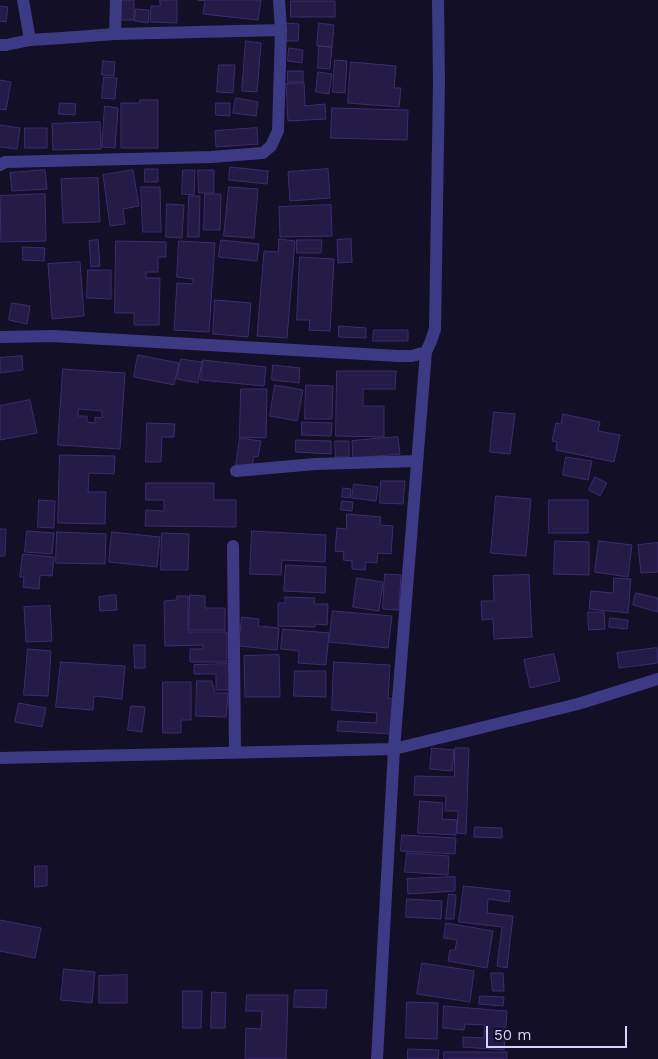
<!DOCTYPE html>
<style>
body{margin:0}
#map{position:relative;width:658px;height:1059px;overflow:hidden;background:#130f26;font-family:"Work Sans",sans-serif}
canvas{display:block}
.scale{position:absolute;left:486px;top:1026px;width:141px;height:22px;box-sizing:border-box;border:2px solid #d9d4ff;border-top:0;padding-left:6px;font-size:15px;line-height:18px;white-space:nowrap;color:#d9d4ff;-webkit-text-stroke:4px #130f26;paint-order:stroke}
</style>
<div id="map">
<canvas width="658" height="1059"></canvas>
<div class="scale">50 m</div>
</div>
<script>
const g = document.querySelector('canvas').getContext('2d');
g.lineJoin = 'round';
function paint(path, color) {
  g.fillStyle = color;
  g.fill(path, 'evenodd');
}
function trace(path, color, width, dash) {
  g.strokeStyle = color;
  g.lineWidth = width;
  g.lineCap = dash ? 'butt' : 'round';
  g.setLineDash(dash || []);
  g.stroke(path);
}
const building = new Path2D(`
 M121 0H134V20H120Z
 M160 0H177V23L150 22 151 6H160Z
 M198 0H261L258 20 203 14 205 1Z
 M291 1H335V17H291Z
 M0 6 8 7 6 22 0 21Z
 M136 9 149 10 148 23 135 21Z
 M285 23 299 24 298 41H285Z
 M319 23 334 25 332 47 317 46Z
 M246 41 261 43 257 92 242 91Z
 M319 46 332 47 330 69 318 68Z
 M289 48 303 50 302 63 288 61Z
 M335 60 347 61 345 93 333 92Z
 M103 61 115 62 114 76 102 75Z
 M351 62 396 66 394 88H401L399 107 348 103Z
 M219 65H235L233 93 217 92Z
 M288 71H303V82H288Z
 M318 72 332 74 329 94 316 92Z
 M104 77 117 78 115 99 102 98Z
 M0 80 11 82 6 110 0 109Z
 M304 83 305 106 325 104 326 119 288 121 286 84Z
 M236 98 258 102 256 116 233 113Z
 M140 100H158V148H121V103H140Z
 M60 103 76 104 75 115 59 114Z
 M216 103H230V116L216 115Z
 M105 106 118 108 115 148 102 147Z
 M332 108 408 110 407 140 331 138Z
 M100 122 101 149 53 150 52 124Z
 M0 125 20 128 17 149 0 147Z
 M25 128H47V148H25Z
 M257 128 258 144 216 147 215 131Z
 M230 167 268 171 267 184 229 180Z
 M145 169H158V182H145Z
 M328 169 330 198 290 201 288 172Z
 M45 170 47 189 12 191 10 173Z
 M133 170 139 206 123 209 125 224 110 226 103 175Z
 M183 170H195L194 195 182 194Z
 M198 170H214V193H199Z
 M98 178 100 222 63 223 61 179Z
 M141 187H160L161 232H143Z
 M229 187 258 189 254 238 224 236Z
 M45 194 46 241 1 242 0 196Z
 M205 194H221L220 230H204Z
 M189 196H200L199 237H188Z
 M167 204 184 205 182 238 166 237Z
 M331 205 332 236 280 237 279 207Z
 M279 239 295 241 287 338 257 336 264 251 278 252Z
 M351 239 352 262 338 263 337 240Z
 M98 240 100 266 91 267 89 241Z
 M221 240 259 244 257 261 219 257Z
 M297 240H322L321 253H297Z
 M116 241 166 242V257H158V272H146V278H160L159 325H134V313H115Z
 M179 241 215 243 209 332 174 330 177 283 193 284V279L177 277Z
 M23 247 45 248 44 261 23 260Z
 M300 257 334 259 330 331 309 330 310 320H297Z
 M80 262 84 316 52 319 48 264Z
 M88 270H111V299L87 298Z
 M215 300 251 303 248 337 213 334Z
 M12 303 30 306 27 324 9 320Z
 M339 326 366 328V338L339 337Z
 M374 330H408V341H373Z
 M138 355 179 363 174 385 134 377Z
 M22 356 23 370 0 373V358Z
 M181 359 202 362 198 383 177 379Z
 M203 360 266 367 264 386 201 380Z
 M273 365 300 368 299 383 272 380Z
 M63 369 125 373 120 449 58 445ZM79 409 102 411V418L95 417V423L87 422V416H78Z
 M337 371H396L395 389H363V406H384V437L336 436Z
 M275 385 303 390 297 421 270 416Z
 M306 385 333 386 332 419H305Z
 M241 389H267L266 438 240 437Z
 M30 400 37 433 0 440V406Z
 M494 412 515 414 510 454 490 452Z
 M563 414 600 422 598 431 620 435 614 462 556 450 557 442 552 441 556 423 561 424Z
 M302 422 332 423 331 436 302 435Z
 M147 423 175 424 174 437H162L161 462H146Z
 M398 437 400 454 353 458 352 441Z
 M240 438 261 441 258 457 254 456 252 467 236 465Z
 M296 440 331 441V454L296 452Z
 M335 441H349V457H336Z
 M60 455 115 456 114 474 89 473 88 492H106L105 524 58 523Z
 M566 457 592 461 588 480 563 475Z
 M595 477 607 483 600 496 589 490Z
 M381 481H405L403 504 380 503Z
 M146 483H214V500H236V527L145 526 146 510 164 511V500H146Z
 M354 484 378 487 376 501 352 498Z
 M343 488 351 489 350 498 342 497Z
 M496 496 531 499 526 556 491 553Z
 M39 500 55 501 54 528 38 527Z
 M549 500H588V533H549Z
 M342 501 353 502 352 511 341 510Z
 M347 514 381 517 380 525 393 526 391 554 378 553 377 563 366 562 365 570 352 569V561L343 560 344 552 335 551 337 528 346 529Z
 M0 529H6L5 556H0Z
 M27 531 54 533 52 554 25 552Z
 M252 531 326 535 325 562 282 560 281 575 250 574Z
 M57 532 106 534 105 564 56 563Z
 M112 532 160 537 157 567 109 562Z
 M162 533 189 534 188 570H161Z
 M555 541 589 542V575L554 574Z
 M599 541 632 545 628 577 595 572Z
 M658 543V572L641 573 638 545Z
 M23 554 54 557 52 576 40 575 39 589 23 587 24 577H20Z
 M286 565 326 567 325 593 284 591Z
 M385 574 401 575 399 610 383 609Z
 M529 575 532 637 494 639 493 619 482 620 481 601H494L493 576Z
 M357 578 383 582 379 611 353 607Z
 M614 578 631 579 628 613 589 609 591 591 613 593Z
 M636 593 658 598V612L633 605Z
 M116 595 117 610 100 611 99 597Z
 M190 595 205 596V608H225V630H189Z
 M177 596H188V632H227V662H190V649H203V645L165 646 164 601 177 600Z
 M285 597 315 598 314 604H328L327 625 315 624V627L278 626V603H285Z
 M50 606 52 641 26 642 24 607Z
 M333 611 392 616 388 648 329 642Z
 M588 612H604L605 629 589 630Z
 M242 617 259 619 258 626 279 628 277 650 239 646Z
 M610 618 628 620 627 629 609 627Z
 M283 629 329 633 326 665 298 663 299 651 281 649Z
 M134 645H145V668H135Z
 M657 648 658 663 619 668 617 653Z
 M28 649 51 651 48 696 24 695Z
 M554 654 560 681 530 688 524 660Z
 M279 655 280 697H245L244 656Z
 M61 662 125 666 122 699 94 696 93 710 56 707Z
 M334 662 390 665 388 698 394 699 392 734 337 731 338 721 376 723 377 713 332 710Z
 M229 664 230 690H216V674H194V665Z
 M295 671H326V697L294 696Z
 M197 681H212L215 693H228L226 717 196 716Z
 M163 682H191V720H181V733H163Z
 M19 703 46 708 42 727 15 722Z
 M131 706 145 707 142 732 128 730Z
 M432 748 454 750 452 771 430 769Z
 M455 748H469L466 834 457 833 458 811H445L446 796 414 795 415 776 454 777Z
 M420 801 443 803 442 819 457 820 456 835 418 833Z
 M475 827 502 828V838L474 837Z
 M402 835 456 838 455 854 401 851Z
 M407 853 449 856 448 875 405 872Z
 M35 866H47V886L35 887Z
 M455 877V891L408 894 407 879Z
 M464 886 510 891 509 902 488 899 487 913 513 916 507 968 497 966 502 927 459 922Z
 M449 894 456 895 454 919H446Z
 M407 899 442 901 441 919 406 917Z
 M0 920 41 928 35 958 0 951Z
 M446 923 493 931 487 968 448 961 450 950H455L457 940 444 938Z
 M422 963 474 971 470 1002 417 994Z
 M64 969 95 972 92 1003 61 1000Z
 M491 973H503L504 991H493Z
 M127 975V1003H99V976Z
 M295 990H327L326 1008 294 1007Z
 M183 991H202L201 1028H183Z
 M212 992 226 993 225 1028H211Z
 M247 995H288L286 1059H245L246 1028 261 1029 262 1011H246Z
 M480 996 504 997 503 1006 479 1004Z
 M407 1002 438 1003 437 1039 406 1038Z
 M444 1006 507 1011 504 1050 463 1047V1037L484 1038 485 1025 465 1024 464 1030 443 1028Z
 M408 1049 439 1050 438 1059H408Z
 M444 1052H507V1059H444Z`);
const minor = new Path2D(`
 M23 0 30 40
 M115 34 281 30
 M0 45H6L30 40 62 38 115 34 116 0
 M0 165 5 162 211 157 263 153 271 146 278 131 281 30 279 0
 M0 337 53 336 398 356H412L426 352
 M236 471 315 464 417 461
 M233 546 235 753
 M0 758 394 749 578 704 658 679
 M377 1059 394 749 426 352 431 341 435 329 439 82 438 0`);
paint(building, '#241b47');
trace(building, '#3b2d73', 1);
trace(minor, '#3d3a85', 12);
</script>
